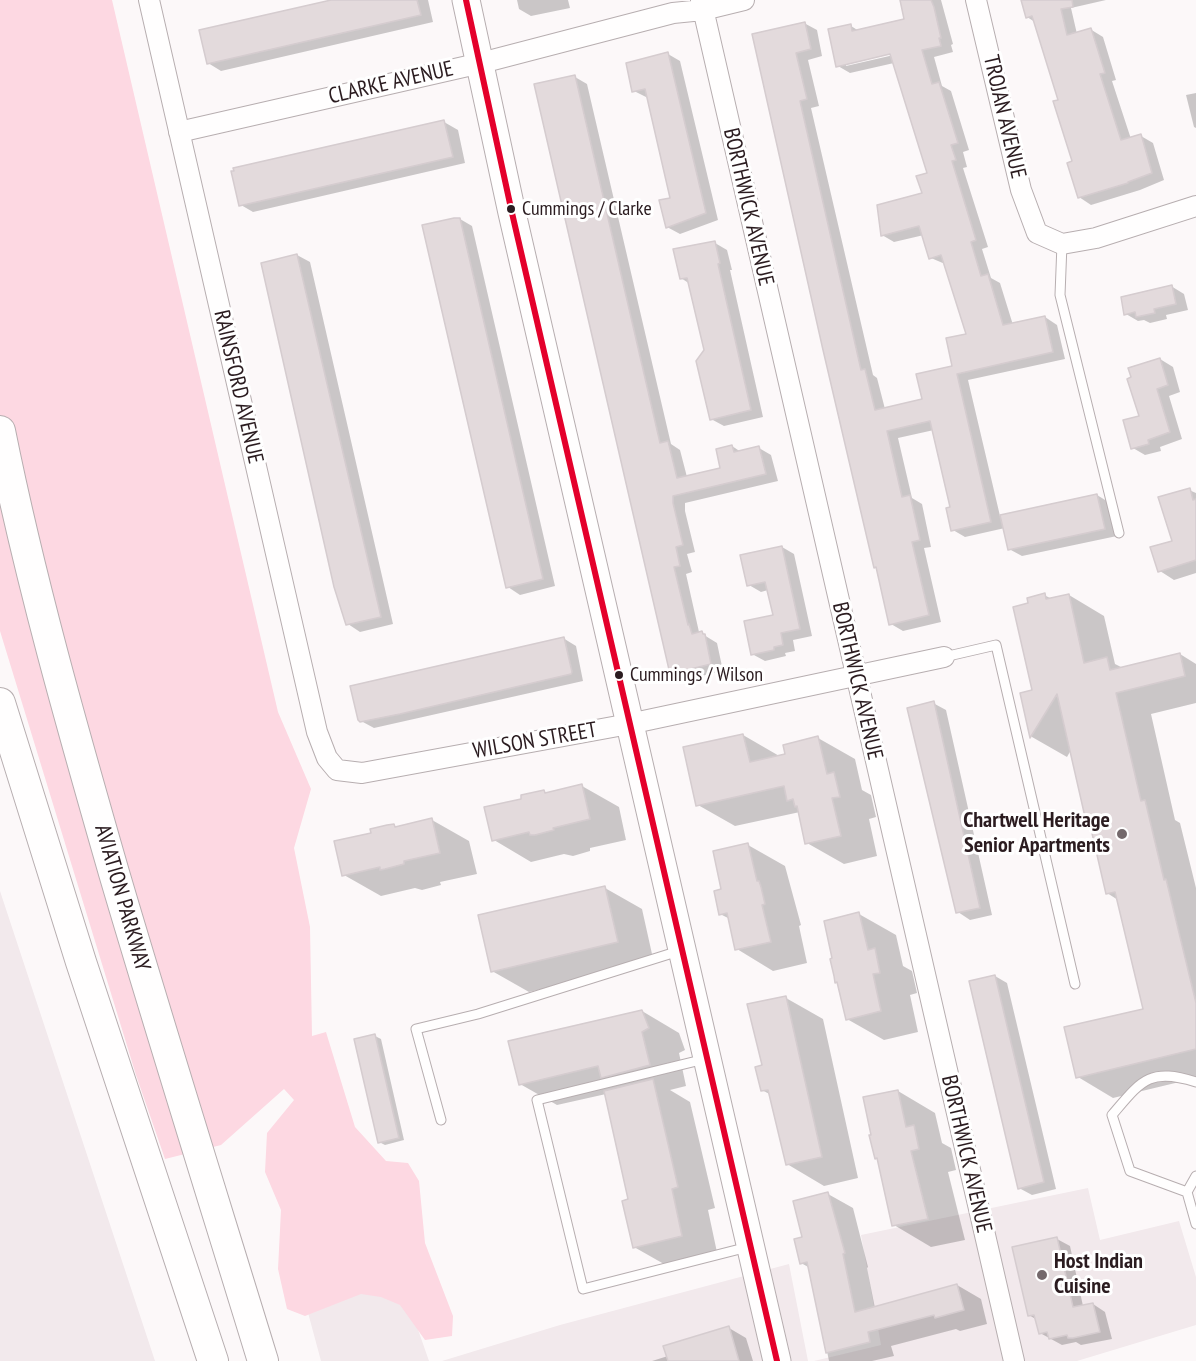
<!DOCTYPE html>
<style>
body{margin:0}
canvas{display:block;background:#fcf8f9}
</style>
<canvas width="1196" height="1361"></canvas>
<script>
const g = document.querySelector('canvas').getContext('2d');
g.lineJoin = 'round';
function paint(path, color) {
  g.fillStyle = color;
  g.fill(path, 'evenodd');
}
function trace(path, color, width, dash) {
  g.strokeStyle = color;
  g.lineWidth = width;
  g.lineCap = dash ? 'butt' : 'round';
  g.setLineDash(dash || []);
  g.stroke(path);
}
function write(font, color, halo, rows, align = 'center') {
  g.font = font + ' "PT Sans Narrow",sans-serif';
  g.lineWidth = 6;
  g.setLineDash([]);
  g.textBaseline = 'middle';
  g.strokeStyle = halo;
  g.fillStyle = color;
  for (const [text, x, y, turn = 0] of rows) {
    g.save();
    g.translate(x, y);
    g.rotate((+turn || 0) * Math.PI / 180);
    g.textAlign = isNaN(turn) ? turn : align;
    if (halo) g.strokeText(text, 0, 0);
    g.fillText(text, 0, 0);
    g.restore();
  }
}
const built = new Path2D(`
 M0 891 155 1361H0Z
 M1088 1188 1100 1240 1179 1221 1196 1277V1325L1077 1361H814L881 1345 861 1235Z
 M789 1264 808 1361H442L560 1325Z
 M401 1281 429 1361H321L307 1309Z`);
const green = new Path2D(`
 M0 0H112L278 712 311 789 294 848 310 927 312 1036 326 1032 355 1127 386 1161 408 1163 419 1181 425 1243 453 1316 452 1336 425 1340 400 1305 381 1297 361 1294 305 1316 287 1309 278 1269 281 1210 265 1172 267 1133 294 1100 284 1089 221 1145 165 1159 136 1075 0 631Z`);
const shadow = new Path2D(`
 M340 0H428L433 22 221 71 208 63Z
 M517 0H568L570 8 531 16 519 9Z
 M901 0H941L953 44 951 45 953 52 934 57 942 86 951 91 969 150 963 152 967 167 963 168 988 247 982 249 991 278 1000 283 1013 325 1045 317 1057 325 1065 359 968 380 1000 516 1097 495 1110 503 1117 536 1022 556 1009 549 1005 528 965 537 953 530 952 508 934 430 898 438 912 498 922 504 931 547 924 548 941 622 903 631 891 624 877 568 875 567 754 35 804 23 817 30 822 56 808 60 819 106 811 108 873 375 877 378 885 409 924 401 954 368 968 335 945 264 931 258 924 235 894 242 882 235 924 194 929 174 894 63 850 73 838 66 851 26 859 31 906 20ZM897 51 898 54 846 66V63Z
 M1023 0H1106L1071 8 1077 34 1090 29 1103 37 1116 80 1112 81 1131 139 1141 136 1153 143 1164 180 1140 190 1091 205 1079 197 1074 162 1060 101 1035 22 1027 17Z
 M668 54 680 61 718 220 680 234 667 227 671 199 648 98 634 91Z
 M575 77 587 84 671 444 680 450 687 477 722 469 732 446 741 452 759 448 771 455 778 481 685 503V511L695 552 687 554 692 572 686 574 699 632 717 643 723 671 684 680 672 673Z
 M1196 93V128L1194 127 1186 95Z
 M444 122 458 130 465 163 253 212 241 205Z
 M460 219 472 226 555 586 520 595 508 587Z
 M715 243 727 250 732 270H730L763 417 724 426 711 419 705 350 690 284 681 278Z
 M297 255 310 262 393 624 360 632 348 624Z
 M1171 286 1184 294 1188 310 1166 315 1167 319 1150 323 1144 320 1138 321 1126 314Z
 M1160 359 1173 367 1180 392 1169 396 1182 439 1160 447 1161 451 1145 455 1133 448 1141 417Z
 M1189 490 1196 493V573L1174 580 1160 571 1173 542Z
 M782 547 794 554 812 636 793 640 795 651 785 653 786 656 765 661 752 654 774 616 768 590 761 592 749 585Z
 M1044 595 1052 599 1069 595 1104 616 1115 664 1123 668 1180 654 1196 664V703L1151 714 1175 820 1180 823 1196 888V1078L1113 1098 1078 1077 1145 1010 1118 900 1107 893 1071 750 1067 757 1032 737 1021 694 1034 691 1030 604Z
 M563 638 576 646 583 681 374 728 361 721Z
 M933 703 946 710 992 915 970 920 958 912Z
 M743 735 781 757 818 738 855 759 862 790 871 795 876 817 869 819 877 856 844 864 807 843 800 812 735 826 698 805Z
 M582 786 619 807 626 840 590 848V851L573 856 564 854 531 862 494 840 523 800 544 791 548 794Z
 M432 820 469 841 477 874 440 882 441 885 422 890 415 888 381 896 344 875 373 834 394 826 398 828Z
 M748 845 785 866 801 925 799 926 807 963 773 971 737 949 730 919 720 914 723 890Z
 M605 888 642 909 654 963 529 992 492 971Z
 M859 914 896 935 903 966 912 971 917 993 910 995 918 1032 884 1040 847 1019Z
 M995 976 1007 983 1056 1189 1032 1195 1019 1188Z
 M786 998 823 1019 858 1178 824 1186 787 1164 771 1095 762 1090 764 1066Z
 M642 1011 679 1033 685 1050 679 1053 686 1086 670 1090 690 1102 715 1208 708 1210 718 1257 671 1268 634 1247 630 1200 606 1094 557 1105 520 1084Z
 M375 1036 381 1039 404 1140 385 1145 379 1142Z
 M898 1091 935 1113 942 1143 951 1148 956 1170 948 1172 965 1240 931 1247 894 1225 878 1159 876 1158Z
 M828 1194 853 1208 868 1267 867 1268 875 1308 957 1285 981 1299 987 1324 960 1331 956 1329 891 1346 894 1356 872 1361H829L810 1268 801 1263 803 1239Z
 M1057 1239 1070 1246 1083 1306 1093 1304 1105 1312 1112 1339 1081 1345 1076 1342 1062 1345 1040 1333 1037 1320 1029 1315Z
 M729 1328 746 1338 753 1361H652L668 1356Z`);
const building = new Path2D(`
 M331 0H417L421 15 207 64 199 30Z
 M900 0H931L934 7 941 38H939L941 46 922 50 932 84 939 82 958 143 951 145 956 160 952 161 976 240 971 242 981 276 988 274 1003 325 1045 316 1053 352 957 374 991 522 951 531 946 508 950 507 930 421 887 431 902 497 910 495 920 540 912 542 929 615 889 625 876 567 874 568 823 350 752 34 805 22 811 49 796 53 807 99 800 101 861 370 865 369 875 410 922 399 916 374 952 366 946 338 966 334 941 255 929 259 919 226 881 236 877 205 922 193 916 176 927 173 890 54 836 67 828 29 851 24 852 31 904 19Z
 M1021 0H1072L1073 7 1061 9 1067 35 1091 28 1105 73 1100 74 1121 140 1141 134 1152 173 1128 182V183L1078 198 1067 163 1072 161 1053 101 1058 100 1032 16 1026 18Z
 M668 52 706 213 666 228 659 200 670 198 645 89 632 92 626 63Z
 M575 75 660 443 668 441 677 478 720 468 716 449 732 445 734 452 759 446 766 474 673 496V503L683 545 676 547 680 566 674 567 688 625 689 624 692 634 702 631 703 634H705L711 664 670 674 534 84Z
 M444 120 453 157 239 206 231 171H234L233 168Z
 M454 218H460L543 579 506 588 422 225Z
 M715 241 720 263 718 264 751 410 710 420 696 361 704 350 687 278 680 279 673 249Z
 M297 254 381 617 346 625 334 587 261 263Z
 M1172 285 1176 304 1154 309 1155 313 1136 317 1135 312 1124 315 1121 297Z
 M1160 358 1168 385 1157 389 1170 432 1148 440 1149 444 1131 449 1123 420 1139 416 1127 379 1131 377 1128 368Z
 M1190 488 1193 500 1196 499V560L1158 572 1150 547 1172 541 1158 497Z
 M1097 494 1105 529 1008 550 1000 515Z
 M782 546 800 629 781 633 783 645 774 647V650L751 655 744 621 773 615 765 582 747 586 740 555Z
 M1045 593 1046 599 1069 594 1084 663 1107 657 1110 670 1180 653 1185 676 1116 693 1141 801 1145 800 1164 880 1166 879 1196 1003V1049L1076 1078 1064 1027 1143 1009 1115 892 1106 894 1088 816 1085 817 1057 694 1030 738 1020 693 1032 690 1013 607 1028 603 1027 598Z
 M564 637 572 672 571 674 400 714 360 722 358 720 350 686Z
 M934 701 980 908 956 913 907 708Z
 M743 734 750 762 785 754 783 745 818 736 827 774 834 772 840 797 832 798 841 836 805 844 797 806 795 807 793 799 787 801 784 786 696 806 683 747Z
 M582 784 590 819 553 828 554 830 535 835H530L529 832 492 841 484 807 521 799V795L544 790 545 793Z
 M432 818 440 853 404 861V864L385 869 380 870V867L342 876 334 841 371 833 370 829 387 825 394 824 395 827Z
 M748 843 757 881H759L761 887 765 904 762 905 771 942 735 950 727 913 719 915 714 891 721 889 713 851Z
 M605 886 618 942 491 972 478 915Z
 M859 912 868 950 875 948 880 973 873 974 881 1011 846 1020 837 982 835 983 834 976 830 959 832 958 824 921Z
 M995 975 1044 1182 1018 1189 969 981Z
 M786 996 822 1157 786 1165 768 1090 761 1091 755 1067 762 1065 747 1004Z
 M642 1010 649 1028 642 1032 650 1065 601 1078 598 1066 519 1085 508 1041Z
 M375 1034 399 1138 378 1143 354 1039Z
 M653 1079 678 1187 672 1189 682 1236 633 1248 622 1201 628 1199 604 1091Z
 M898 1090 906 1127 914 1125 919 1149 911 1151 928 1219 892 1226 877 1158 875 1159 869 1135H871L863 1097Z
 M828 1192 845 1253 843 1254 855 1312 957 1284 964 1310 935 1318 934 1315 868 1332 870 1342 826 1353 807 1262 800 1264 794 1239 802 1237 793 1201Z
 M1057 1237 1073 1307 1093 1303 1100 1332 1073 1338H1068L1067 1335 1049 1339 1047 1332 1039 1334 1034 1315 1028 1316 1012 1247Z
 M729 1326 739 1361H668L663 1346Z`);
const lane = new Path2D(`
 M1062 244 1060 295 1119 533
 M944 657 996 645 1075 984
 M705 1059 537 1100 583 1289 748 1247
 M441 1120 416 1029 478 1014 679 951
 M1196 1176 1187 1192 1196 1224
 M1187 1192 1130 1171 1112 1115C1141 1081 1149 1067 1196 1082`);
const street = new Path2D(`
 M149 0 317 732 327 758 337 770 362 773 629 724 944 657
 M701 0 1014 1361
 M976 0 1021 190 1037 233 1062 244 1096 238 1196 206
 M179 132 481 63 673 13 703 10 744 0`);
const secondary = new Path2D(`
 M466 0 512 213 777 1361`);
const primary = new Path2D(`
 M0 431C30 580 72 727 114 873 162 1036 213 1198 263 1361
 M0 703 81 962 213 1361`);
const bus1 = new Path2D(`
 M466 0 512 213 777 1361`);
const markers = [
 [511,209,5,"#2b1c20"],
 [619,675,5,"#2b1c20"],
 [1122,834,6,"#74696c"],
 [1042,1275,6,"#74696c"]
];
const busNames = [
 ["Cummings / Clarke",522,209],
 ["Cummings / Wilson",630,675]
];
const streetNames = [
 ["CLARKE AVENUE",391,83,-13],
 ["TROJAN AVENUE",1004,117,77],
 ["BORTHWICK AVENUE",748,207,77],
 ["RAINSFORD AVENUE",238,387,77],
 ["BORTHWICK AVENUE",857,681,77],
 ["WILSON STREET",535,741,-10],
 ["AVIATION PARKWAY",122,898,74],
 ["BORTHWICK AVENUE",966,1154,77]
];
const poiNames = [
 ["Chartwell Heritage",1110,821],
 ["Senior Apartments",1110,846],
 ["Host Indian",1054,1262,"left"],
 ["Cuisine",1054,1287,"left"]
];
paint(built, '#f2e9ec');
paint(green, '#fdd8e2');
paint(shadow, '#0003');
paint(building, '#e3dadc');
trace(building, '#d5cccf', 1.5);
trace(lane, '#b7aeb0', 11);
trace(street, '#b7aeb0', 22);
trace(secondary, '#b7aeb0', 29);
trace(primary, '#b7aeb0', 32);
trace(lane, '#fffefe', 9);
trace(street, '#fffefe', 20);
trace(secondary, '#fffefe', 27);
trace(primary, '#fffefe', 30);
trace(bus1, '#e4002b', 6);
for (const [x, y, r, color] of markers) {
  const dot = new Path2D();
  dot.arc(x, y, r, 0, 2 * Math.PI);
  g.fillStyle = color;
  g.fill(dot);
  trace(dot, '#fff', 2);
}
write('20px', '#2b1c20', '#fff', busNames, 'left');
write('22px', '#2b1c20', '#fff', streetNames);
write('bold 22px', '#2b1c20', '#fff', poiNames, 'right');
</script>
